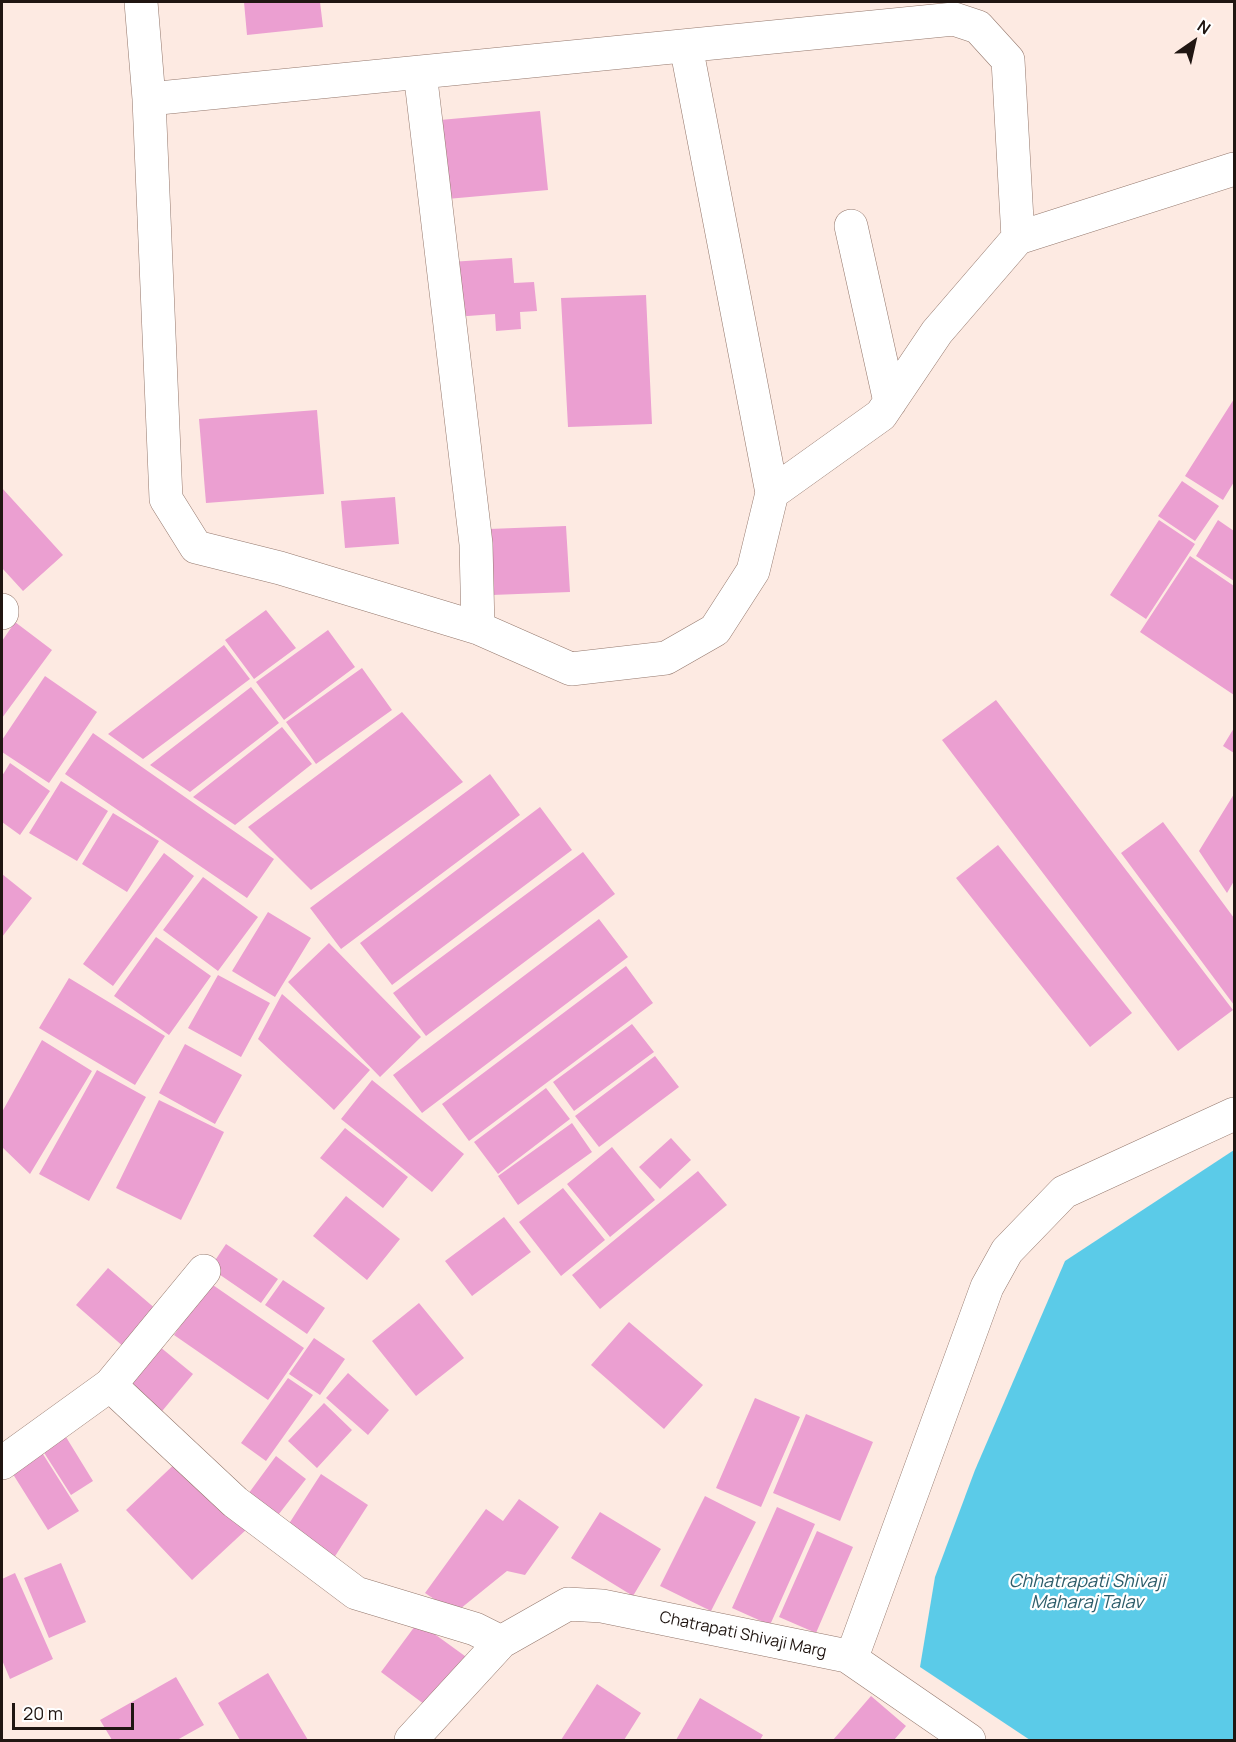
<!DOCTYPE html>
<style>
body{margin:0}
#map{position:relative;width:1236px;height:1742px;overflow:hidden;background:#fdeae2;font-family:Manrope,sans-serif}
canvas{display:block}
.frame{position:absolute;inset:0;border:3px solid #201612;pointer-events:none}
.north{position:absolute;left:1164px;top:12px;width:60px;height:60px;-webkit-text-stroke:4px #fff;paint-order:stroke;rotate:34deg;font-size:16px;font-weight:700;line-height:24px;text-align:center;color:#201612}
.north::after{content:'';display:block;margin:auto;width:21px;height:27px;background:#201612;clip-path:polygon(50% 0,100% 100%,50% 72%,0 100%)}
.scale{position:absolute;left:12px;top:1703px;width:122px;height:27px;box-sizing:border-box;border:3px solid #201612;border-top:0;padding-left:8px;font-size:18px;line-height:21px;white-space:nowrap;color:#201612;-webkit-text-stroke:4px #fff;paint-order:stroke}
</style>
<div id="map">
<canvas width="1236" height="1742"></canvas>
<div class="frame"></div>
<div class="north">N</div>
<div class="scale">20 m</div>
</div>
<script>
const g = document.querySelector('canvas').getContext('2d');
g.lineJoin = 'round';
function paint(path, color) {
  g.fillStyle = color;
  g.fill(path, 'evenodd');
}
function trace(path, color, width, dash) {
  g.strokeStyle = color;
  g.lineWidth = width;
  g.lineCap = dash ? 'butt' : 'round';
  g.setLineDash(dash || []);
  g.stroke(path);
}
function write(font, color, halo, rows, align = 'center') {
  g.font = font + ' Manrope,sans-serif';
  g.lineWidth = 4.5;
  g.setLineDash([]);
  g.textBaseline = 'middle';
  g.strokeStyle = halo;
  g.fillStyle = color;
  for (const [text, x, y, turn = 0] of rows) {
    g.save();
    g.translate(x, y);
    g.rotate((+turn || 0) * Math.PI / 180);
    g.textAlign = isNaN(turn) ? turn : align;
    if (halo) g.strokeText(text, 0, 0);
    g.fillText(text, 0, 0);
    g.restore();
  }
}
const water = new Path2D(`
 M1234 1150V1740H1030L920 1667 935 1577 975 1470 1065 1261Z`);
const building = new Path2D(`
 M244 2H320L323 27 247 35Z
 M540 111 548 190 447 199 440 120Z
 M512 258 514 283 534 282 537 311 520 312 521 329 496 331 495 314 454 317 450 262Z
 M646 295 652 424 568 427 561 298Z
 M1234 399V482L1223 500 1185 476Z
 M317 410 324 494 206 503 199 419Z
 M1182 481 1219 506 1195 541 1158 516Z
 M2 488 63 555 23 591 2 568Z
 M395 497 399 544 345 548 341 501Z
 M1159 520 1195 544 1146 619 1110 595Z
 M1218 520 1234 531V581L1196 556Z
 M566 526 570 592 492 595 489 529Z
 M1190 556 1234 586V695L1140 632Z
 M266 610 296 648 254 679 225 640Z
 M15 622 52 650 2 718V641Z
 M328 630 355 667 284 720 256 682Z
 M224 645 250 679 143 759 108 734Z
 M362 668 392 710 316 764 286 722Z
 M45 676 97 712 49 783 2 752V740Z
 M251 687 279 723 190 792 150 765Z
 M996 700 1233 1010 1178 1051 942 740Z
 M402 712 463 782 311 890 248 827Z
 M282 727 312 764 235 825 193 797Z
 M1234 728V753L1223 746Z
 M93 733 274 859 247 898 65 774Z
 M10 763 50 791 20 835 2 822V776Z
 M490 774 520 815 341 949 310 908Z
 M61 781 108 811 77 861 29 833Z
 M1234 794V881L1227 893 1199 851Z
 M540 807 572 850 392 985 360 943Z
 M113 813 159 841 127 892 82 864Z
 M1163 822 1234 918V1005L1121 853Z
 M998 845 1132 1013 1090 1047 956 878Z
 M583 852 615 894 426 1036 393 993Z
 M164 853 194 876 113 986 83 964Z
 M2 874 32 898 2 937Z
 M203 877 258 917 218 971 163 930Z
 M268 912 311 938 275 997 232 971Z
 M599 919 628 957 422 1113 393 1075Z
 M156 937 211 976 169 1035 114 996Z
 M329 943 421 1037 380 1077 288 982Z
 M626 966 653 1003 469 1141 442 1104Z
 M218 975 270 1003 241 1057 188 1028Z
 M69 978 165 1036 135 1085 39 1028Z
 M282 994 370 1070 334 1110 258 1039Z
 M632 1024 654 1052 574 1111 553 1082Z
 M42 1040 92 1071 30 1174 2 1147V1112Z
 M185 1044 242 1075 215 1124 159 1093Z
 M655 1056 679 1087 599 1147 575 1116Z
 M97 1070 146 1097 89 1201 39 1174Z
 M372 1080 464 1154 432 1192 341 1119Z
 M546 1088 570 1119 498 1174 474 1142Z
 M159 1100 224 1132 181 1220 116 1188Z
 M572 1123 592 1152 518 1205 498 1176Z
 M345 1128 408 1177 383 1208 320 1158Z
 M671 1138 691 1160 660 1189 639 1167Z
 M612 1147 655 1200 610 1237 567 1184Z
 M698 1171 727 1205 600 1309 572 1275Z
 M563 1188 605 1240 561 1276 519 1222Z
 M346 1196 400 1239 367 1280 313 1236Z
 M504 1217 531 1252 472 1296 445 1261Z
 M226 1244 278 1279 261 1303 210 1268Z
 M108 1268 157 1310 125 1348 76 1305Z
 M283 1280 325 1308 307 1334 265 1305Z
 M210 1283 304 1348 268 1400 174 1335Z
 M419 1303 464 1358 416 1396 372 1341Z
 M629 1322 703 1385 664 1429 591 1365Z
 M314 1338 345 1359 320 1395 289 1374Z
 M154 1342 193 1374 158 1416 119 1384Z
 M348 1373 389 1410 368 1435 326 1398Z
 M288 1378 313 1395 266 1461 241 1443Z
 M755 1398 800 1417 761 1507 716 1488Z
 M324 1403 352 1430 317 1468 288 1441Z
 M806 1414 873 1442 840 1521 773 1493Z
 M66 1437 93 1481 71 1495 43 1451Z
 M41 1451 79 1511 48 1530 11 1471Z
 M276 1456 306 1479 272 1523 243 1501Z
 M181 1458 248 1528 192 1580 126 1510Z
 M321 1474 368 1505 330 1564 283 1533Z
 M705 1496 756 1522 711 1611 660 1586Z
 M519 1499 559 1527 525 1575 507 1571 455 1613 425 1593 486 1509 503 1521Z
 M777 1507 815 1524 770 1625 732 1608Z
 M600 1512 661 1549 633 1596 571 1558Z
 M817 1531 853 1547 816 1633 779 1617Z
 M61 1563 86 1622 49 1638 24 1578Z
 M15 1573 53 1659 10 1679 2 1660V1579Z
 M418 1622 469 1659 432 1710 381 1672Z
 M268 1673 308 1740H240L218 1703Z
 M176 1677 204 1725 177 1740H112L100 1720Z
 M597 1684 641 1713 624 1740H561Z
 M871 1696 906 1726 894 1740H833Z
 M700 1698 763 1735 760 1740H676Z`);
const street = new Path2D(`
 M141 2 149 99 166 499 196 547 280 568 478 628 571 669 666 658 715 630 753 571 772 493 686 46
 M420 72 476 544 478 628
 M149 99 954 19 978 27 1008 60 1018 238
 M851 226 890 402
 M772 493 881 415 937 332 1018 238 1234 169
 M2 610V613
 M110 1385 235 1502 356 1593 475 1629 501 1642
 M2 1463 110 1385 204 1271
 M847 1656 856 1646 987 1287 1007 1251 1064 1192 1234 1114
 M411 1740 501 1642 568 1604 602 1606 847 1656 969 1740`);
const streetNames = [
 ["Chatrapati Shivaji Marg",743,1635,12]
];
const waterNames = [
 ["Chhatrapati Shivaji",1087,1582],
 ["Maharaj Talav",1087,1603]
];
paint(water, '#5bcbe8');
paint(building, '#eb9fd1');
trace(street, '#94786d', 34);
trace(street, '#fff', 33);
write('16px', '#201612', '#fff', streetNames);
write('italic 18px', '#2e5d6a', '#fff', waterNames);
</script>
